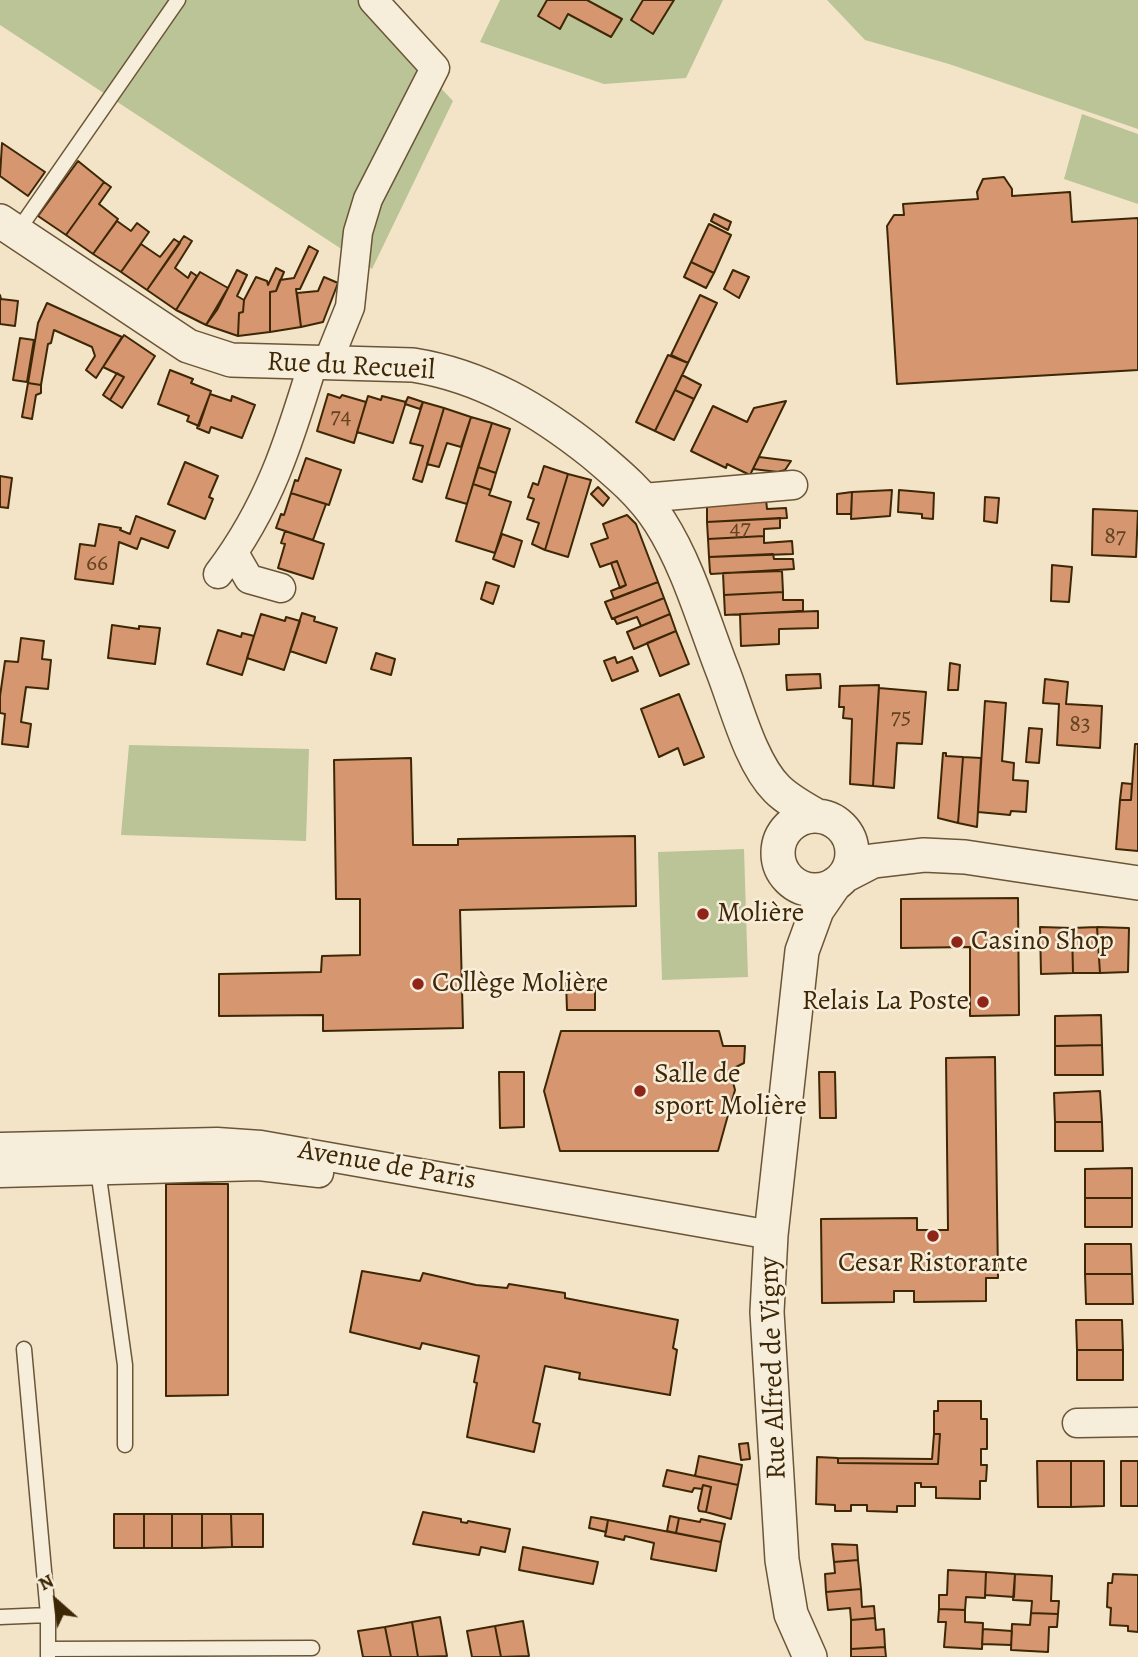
<!DOCTYPE html>
<meta charset="utf-8">
<style>
body{margin:0}
#map{position:relative;width:1138px;height:1657px;overflow:hidden;background:#f3e4c8;font-family:Alegreya,serif}
canvas{display:block}
.north{position:absolute;left:21px;top:1566px;width:70px;height:70px;-webkit-text-stroke:5px #f7eddb;paint-order:stroke;rotate:332deg;font-size:19px;font-weight:700;line-height:28px;text-align:center;color:#3d2705}
.north::after{content:'';display:block;margin:auto;width:24px;height:32px;background:#3d2705;clip-path:polygon(50% 0,100% 100%,50% 72%,0 100%)}
</style>
<div id="map">
<canvas width="1138" height="1657"></canvas>
<div class="north">N</div>
</div>
<script>
const g = document.querySelector('canvas').getContext('2d');
g.lineJoin = 'round';
function paint(path, color) {
  g.fillStyle = color;
  g.fill(path, 'evenodd');
}
function trace(path, color, width, dash) {
  g.strokeStyle = color;
  g.lineWidth = width;
  g.lineCap = dash ? 'butt' : 'round';
  g.setLineDash(dash || []);
  g.stroke(path);
}
function write(font, color, halo, rows, align = 'center') {
  g.font = font + ' Alegreya,serif';
  g.lineWidth = 5;
  g.setLineDash([]);
  g.textBaseline = 'middle';
  g.strokeStyle = halo;
  g.fillStyle = color;
  for (const [text, x, y, turn = 0] of rows) {
    g.save();
    g.translate(x, y);
    g.rotate((+turn || 0) * Math.PI / 180);
    g.textAlign = isNaN(turn) ? turn : align;
    if (halo) g.strokeText(text, 0, 0);
    g.fillText(text, 0, 0);
    g.restore();
  }
}
const green = new Path2D(`
 M0 0H358L453 101 372 269 0 25Z
 M500 0H723L686 78 604 84 480 42Z
 M827 0H1138V129L949 64 865 40Z
 M1082 114 1138 134V204L1064 179Z
 M129 745 309 749 306 841 121 835Z
 M744 849 748 977 662 980 658 852Z`);
const building = new Path2D(`
 M547 0H587L622 19 611 37 568 14 560 29 538 16Z
 M643 0H674L653 34 631 20Z
 M2 143 45 172 28 196 0 176Z
 M78 161 104 182 66 235 38 216Z
 M1004 177 1012 189V196L1070 192 1072 222 1138 218V370L897 384 887 226 894 215H904L903 204 978 199 977 192 983 179Z
 M104 182 111 187 99 204 118 219 93 254 66 235Z
 M714 214 731 222 728 230 711 221Z
 M117 221 131 231 137 223 149 232 121 272 93 254Z
 M709 224 731 235 714 273 691 262Z
 M184 236 192 241 175 268 188 278 191 272 197 276 176 310 147 290Z
 M174 239 180 243 147 290 121 272 141 244 160 257Z
 M309 246 318 251 300 289H296L301 327 270 332V292L276 291 280 280 294 278Z
 M691 262 714 273 706 288 684 277Z
 M276 268 284 272 276 291 270 292V332L238 336 239 313 243 312 244 300 256 277 267 281 268 285Z
 M237 270 247 275 237 296 244 300 243 312 239 313 238 336 206 325 217 310Z
 M733 270 749 277 739 298 724 289Z
 M200 272 228 288 206 325 176 310Z
 M324 277 338 283 323 322 301 327 297 293 318 291Z
 M0 295 1 299 18 301 15 326 0 324Z
 M700 295 717 303 688 363 671 355Z
 M47 303 122 337 96 378 86 370 95 356 92 347 54 330 51 343 48 344 41 385 28 383 38 323Z
 M124 335 155 356 122 408 110 400 124 377 103 367Z
 M20 338 34 340 27 382 13 380Z
 M668 355 688 363 655 431 636 422Z
 M170 370 193 379 191 383 211 391 199 426 187 421 189 416 158 404Z
 M117 373 124 377 110 400 103 395Z
 M682 375 701 385 694 399 675 390Z
 M28 383 41 385V393L36 395 32 419 22 417Z
 M675 390 694 399 674 440 655 431Z
 M210 394 231 401 232 396 255 405 242 438 211 427 209 433 197 428Z
 M328 394 340 398 342 395 366 402 354 443 317 431Z
 M368 396 381 400 382 396 406 402 393 443 357 432Z
 M408 397 423 402 420 409 405 404Z
 M786 401 750 475 727 464 726 468 691 451 713 406 747 422 754 408Z
 M423 402 444 408 422 482 413 479 423 446 410 443Z
 M444 408 471 417 461 447 447 443 439 467 427 464Z
 M471 417 492 423 467 504 446 498Z
 M492 423 510 429 496 473 478 467Z
 M759 457 791 461 785 470 778 472 753 469Z
 M306 458 341 470 329 505 291 493 295 480 298 481Z
 M185 462 218 476 209 497 213 499 205 519 168 504Z
 M544 466 568 474 545 550 532 544 539 523 527 519 534 499 528 497 533 483 538 485Z
 M478 467 496 473 491 490 473 484Z
 M568 474 591 480 568 557 545 550Z
 M0 476 12 478 8 508 0 507Z
 M473 484 491 490 489 495 511 502 495 553 456 541Z
 M598 487 609 498 603 506 591 494Z
 M892 490 890 516 851 519 852 492Z
 M899 490 934 493 933 519 922 518V514L898 512Z
 M852 492 851 514H837V494Z
 M291 493 326 504 313 540 276 528 281 514 284 515Z
 M985 497 999 498 997 523 984 521Z
 M766 499 767 509 786 508 787 518 707 522V503Z
 M1093 509 1138 511 1136 557 1092 555Z
 M627 515 636 524 658 582 614 599 611 591 626 585 617 561 600 567 591 544 608 538 603 524Z
 M136 516 175 531 168 548 141 538 137 549 119 542 113 584 75 579 80 544 95 546 99 524 121 528 120 530 130 534Z
 M780 518V528L764 529V536L708 539 707 522Z
 M285 531 324 544 313 579 278 568 285 544 281 543Z
 M502 534 522 541 514 567 493 559Z
 M764 536V543L792 541 793 554 709 557 708 539Z
 M773 554 774 559H793L794 569 711 574 710 572 709 557Z
 M617 561 626 585 620 588 611 563Z
 M1052 565 1072 567 1069 602 1051 601Z
 M782 571 783 592 724 595 723 573Z
 M486 582 499 586 493 604 481 599Z
 M658 582 664 598 612 619 605 602Z
 M783 592V600H803V611L725 615 724 595Z
 M664 598 670 614 641 626 637 617 617 624 614 618Z
 M818 611V628L779 629V644L741 646 740 614Z
 M302 613 315 617 314 621 337 628 326 663 290 651Z
 M261 614 285 621 286 617 300 621 284 670 247 658Z
 M670 614 676 631 634 649 627 632Z
 M112 625 139 629V626L160 628 155 664 108 658Z
 M218 630 241 637 242 633 254 636 242 675 207 664Z
 M676 631 689 664 660 676 647 643Z
 M21 638 44 641 42 659 51 660 48 689 26 687 21 722 31 724 28 747 2 744 5 714 0 713V696L5 661 18 662Z
 M376 653 395 659 391 675 371 669Z
 M615 657 617 663 632 657 638 671 612 681 604 661Z
 M950 663 960 665 958 690H948Z
 M820 674 821 688 787 690 786 675Z
 M1045 679 1068 682 1066 704 1102 706 1100 748 1057 745 1059 704 1043 703Z
 M879 685 873 786 850 784 852 719 843 718 844 707H839L840 686Z
 M879 688 926 692 922 744 897 743 894 788 873 786Z
 M679 694 704 757 684 765 678 748 659 757 641 709Z
 M985 701 1006 703 1002 761 1014 763 1013 780 1028 781 1026 812 1011 811 1010 815 978 812Z
 M1029 728 1042 729 1039 763 1026 762Z
 M1135 744H1138V851L1116 849 1120 800H1131Z
 M943 753H946V756L963 757 958 823 938 818Z
 M963 757 981 758 977 827 958 823Z
 M411 758 413 845H458V839L635 836 636 906 460 910 463 1028 323 1031V1015L219 1016V974L321 972 322 956 360 955V899H336L334 760Z
 M1122 783 1132 784 1131 800H1120Z
 M1018 898 1019 1015 970 1016V947L901 948V899Z
 M1040 927 1072 928 1073 973 1041 974Z
 M1097 927 1100 973H1073L1072 928Z
 M1097 927 1129 928 1128 972 1100 973Z
 M595 981V1010H567L566 982Z
 M1101 1015 1102 1045 1055 1046V1016Z
 M561 1031H719L723 1046H745L744 1063 730 1070 735 1090 718 1151H560L544 1091Z
 M1102 1045 1103 1075H1055V1046Z
 M995 1057 998 1278H986V1301L914 1302V1291H894V1302L822 1303 821 1219 917 1218V1230H948L946 1058Z
 M499 1072H524V1127L500 1128Z
 M819 1072H835L836 1118H820Z
 M1100 1091 1102 1122H1055L1054 1093Z
 M1055 1122H1102L1103 1151H1055Z
 M1132 1168V1198H1085V1169Z
 M166 1184H228V1395L166 1396Z
 M1085 1198H1132V1227H1085Z
 M1085 1244H1131L1132 1274H1085Z
 M362 1271 420 1281 423 1273 476 1285 507 1288 509 1284 565 1293V1298L678 1320 673 1348 677 1350 670 1395 579 1379 580 1373 545 1366 533 1422 540 1424 534 1452 467 1437 477 1383 474 1382 479 1356 422 1343 420 1349 350 1332Z
 M1085 1274H1132L1133 1304H1086Z
 M1076 1320H1122L1123 1350H1077Z
 M1077 1350H1123V1380H1077Z
 M938 1401H981V1419H987V1449H981V1465H987L986 1481H980V1499L936 1498V1487H921V1483H915V1506H897V1512L867 1511V1505H851V1511H835V1505L816 1504 817 1457 838 1458V1463L938 1464 940 1434H934V1411H938Z
 M934 1434H940L938 1464 838 1463V1458L932 1459Z
 M748 1443 750 1459 741 1460 739 1444Z
 M699 1456 742 1465 738 1485 695 1476Z
 M1037 1461H1071V1507H1038Z
 M1071 1461H1104V1506L1071 1507Z
 M1121 1461H1138V1506H1121Z
 M667 1470 738 1485 731 1519 706 1512 711 1487 703 1485 702 1489 694 1488 692 1492 663 1486Z
 M703 1485 711 1487 706 1512 699 1511 698 1508Z
 M423 1512 461 1519V1522L467 1523 468 1521 510 1529 505 1552 481 1547 479 1555 413 1544Z
 M114 1514H144V1548H114Z
 M144 1514H172V1548H144Z
 M172 1514H202V1548H172Z
 M202 1514H231L232 1547 202 1548Z
 M231 1514H263V1547H232Z
 M670 1516 679 1518 676 1533 667 1531Z
 M591 1517 608 1520 606 1532 589 1528Z
 M679 1518 700 1522 701 1519 725 1524 721 1542 676 1533Z
 M608 1520 721 1542 716 1571 651 1559 654 1543 625 1536 624 1540 605 1536Z
 M832 1544 857 1545 858 1560 834 1562Z
 M523 1547 598 1562 593 1584 519 1570Z
 M858 1560 861 1589 826 1592 825 1574 835 1573 834 1562Z
 M948 1570 986 1572 985 1598 966 1597 965 1610 939 1609V1595H947Z
 M986 1572 1015 1574 1014 1597 985 1595Z
 M1015 1574 1052 1576 1051 1601H1059L1058 1614 1031 1613 1032 1601 1013 1600Z
 M1113 1574 1138 1575V1632L1128 1631V1626L1110 1625 1111 1608 1107 1607 1108 1583H1112Z
 M861 1589 862 1607 874 1606 875 1618 851 1620 850 1608 828 1610 826 1592Z
 M939 1609 965 1610V1622L983 1623 982 1649 944 1647 946 1622H938Z
 M1031 1613 1058 1614 1057 1627H1049L1048 1652 1011 1650 1012 1624 1030 1625Z
 M440 1617 447 1656 418 1657 412 1622Z
 M875 1618 876 1630 884 1629 885 1647 851 1649V1620Z
 M523 1621 529 1656 501 1657 495 1626Z
 M412 1622 418 1657H391L385 1627Z
 M495 1626 501 1657H472L467 1631Z
 M385 1627 391 1657H363L358 1631Z
 M983 1629 1012 1631 1011 1645 982 1644Z
 M885 1647 886 1657H851V1649Z`);
const service = new Path2D(`
 M17 232 178 0
 M98 1170 125 1365V1445
 M24 1349 48 1615V1657
 M0 1617 48 1615
 M48 1649 312 1648`);
const minor = new Path2D(`
 M327 364 350 307 358 232 368 199 435 68 373 0
 M643 498 793 485
 M234 553 249 579 281 588
 M218 574C269 507 289 442 313 363
 M0 1147 217 1142 261 1145 771 1235
 M0 1173 259 1166 319 1173
 M1077 1423 1138 1422`);
const tertiary = new Path2D(`
 M0 221 188 346 231 360 413 365C482 376 539 410 593 453 618 474 642 494 660 522 688 566 703 620 722 669 736 704 750 762 777 789 788 800 803 808 817 816
 M778 853a37 37 0 1 1 74 0a37 37 0 1 1-74 0Z
 M844 876 873 861 924 855 965 857 1138 883
 M810 1657 791 1614 782 1560 767 1312 771 1235 802 951 817 910 835 884`);
const markers = [
 [703,914,7,"#8f2418"],
 [957,942,7,"#8f2418"],
 [418,984,7,"#8f2418"],
 [983,1002,7,"#8f2418"],
 [640,1091,7,"#8f2418"],
 [933,1236,7,"#8f2418"]
];
const numberNames = [
 ["74",341,417],
 ["47",740,529],
 ["87",1115,537],
 ["66",97,564],
 ["75",901,718],
 ["83",1080,725]
];
const streetNames = [
 ["Rue du Recueil",351,367,3],
 ["Avenue de Paris",387,1166,10],
 ["Rue Alfred de Vigny",774,1368,-92]
];
const poiNames = [
 ["Molière",717,914],
 ["Casino Shop",971,942],
 ["Collège Molière",432,984],
 ["Relais La Poste",969,1002,"right"],
 ["Salle de",654,1075],
 ["sport Molière",654,1107],
 ["Cesar Ristorante",933,1264,"center"]
];
paint(green, '#bac496');
paint(building, '#d59670');
trace(building, '#3d2705', 2);
trace(service, '#6a5636', 17);
trace(minor, '#6a5636', 31);
trace(tertiary, '#6a5636', 36);
trace(service, '#f7eddb', 14);
trace(minor, '#f7eddb', 28);
trace(tertiary, '#f7eddb', 33);
for (const [x, y, r, color] of markers) {
  const dot = new Path2D();
  dot.arc(x, y, r, 0, 2 * Math.PI);
  g.fillStyle = color;
  g.fill(dot);
  trace(dot, '#f7eddb', 2.5);
}
write('24px', '#634320', null, numberNames);
write('28px', '#3d2705', '#f7eddb', streetNames);
write('28px', '#3d2705', '#f7eddb', poiNames, 'left');
</script>
